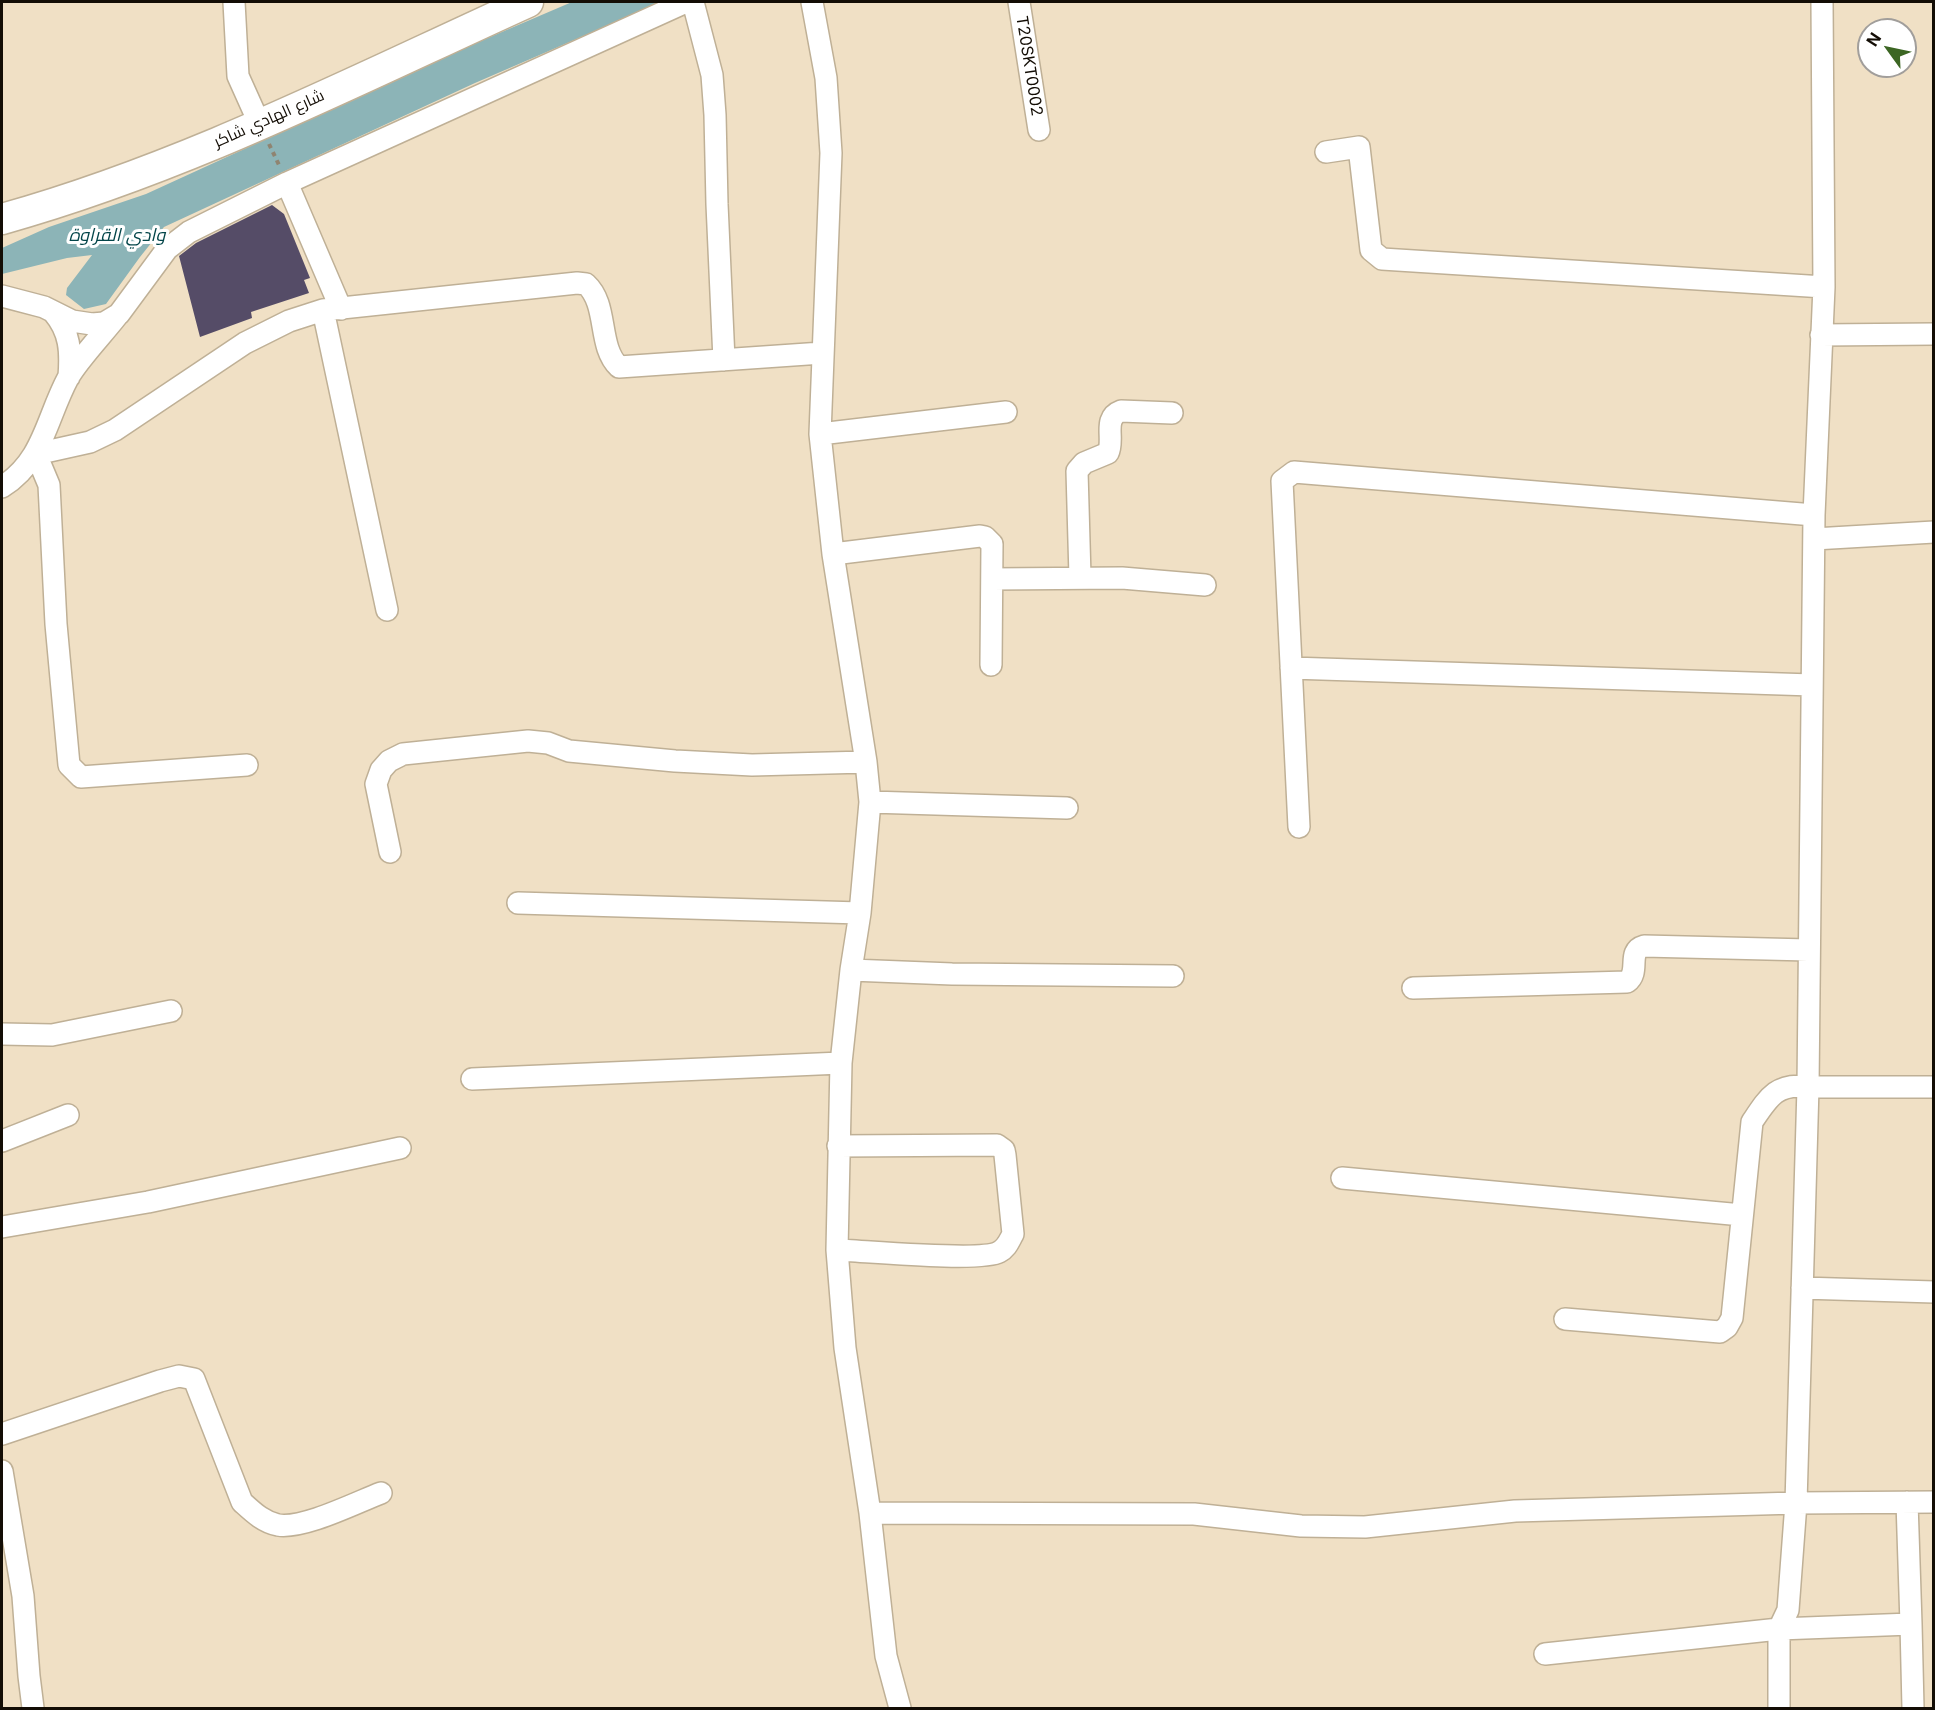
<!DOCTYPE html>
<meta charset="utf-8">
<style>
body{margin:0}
#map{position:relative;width:1935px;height:1710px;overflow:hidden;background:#f0e0c5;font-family:Inter,sans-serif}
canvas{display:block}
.frame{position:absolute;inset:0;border:3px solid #130d05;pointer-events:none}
.north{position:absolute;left:1857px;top:18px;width:60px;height:60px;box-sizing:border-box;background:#fff;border:2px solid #a19e9b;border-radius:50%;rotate:303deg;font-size:16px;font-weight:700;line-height:24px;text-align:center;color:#130d05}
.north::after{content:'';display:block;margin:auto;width:21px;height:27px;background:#3c6623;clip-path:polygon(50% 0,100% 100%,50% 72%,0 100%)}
</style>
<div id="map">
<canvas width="1935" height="1710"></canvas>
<div class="frame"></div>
<div class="north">N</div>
</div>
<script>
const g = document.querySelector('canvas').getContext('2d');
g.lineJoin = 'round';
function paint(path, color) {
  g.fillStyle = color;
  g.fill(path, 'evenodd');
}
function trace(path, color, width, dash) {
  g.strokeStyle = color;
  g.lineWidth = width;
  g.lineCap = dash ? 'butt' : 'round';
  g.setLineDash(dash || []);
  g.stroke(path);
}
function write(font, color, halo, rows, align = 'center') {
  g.font = font + ' Inter,Cairo,sans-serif';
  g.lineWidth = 6;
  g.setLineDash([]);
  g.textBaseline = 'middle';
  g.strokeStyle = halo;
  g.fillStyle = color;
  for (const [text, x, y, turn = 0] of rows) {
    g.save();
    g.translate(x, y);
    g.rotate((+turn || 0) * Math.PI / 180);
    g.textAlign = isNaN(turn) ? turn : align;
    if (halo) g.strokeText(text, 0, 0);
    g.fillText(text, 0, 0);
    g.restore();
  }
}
const water = new Path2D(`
 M572 2H662L475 83 164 227 140 257 106 304 84 309 66 295 67 288 92 255 67 258 2 274V248L49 227 146 194 469 46Z`);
const building = new Path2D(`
 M272 205 284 214 310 278 304 280 309 293 251 312 252 318 200 337 179 256 196 243Z`);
const path = new Path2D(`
 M269 144 280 167`);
const minor = new Path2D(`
 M234 2 238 76 260 125
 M693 2 712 75 715 115 717 204 724 360
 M812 2 826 78 831 153 820 434 833 554 866 762 870 802 860 913 851 970 841 1063 837 1250 845 1348 870 1513 886 1656 900 1708
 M1019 2 1039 130
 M1822 2 1824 287 1814 515 1808 1087 1796 1503 1934 1502
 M1326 152 1359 147 1371 250 1382 259 1824 287
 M287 183 341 309
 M2 296 44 307 72 321 92 324 104 323 119 314 167 249 189 232 287 183 686 2
 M323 310 387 610
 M54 313C70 332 71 351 69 377
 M1821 335 1934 334
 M820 434 1006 412
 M36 454 90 442 115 430 245 343 289 321 323 310 577 283 586 284C609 305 597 346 619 367L822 353
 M36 454 49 485 56 624 69 765 81 777 247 765
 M2 487C44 460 46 419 68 378 78 360 103 334 117 316
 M1814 539 1934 532
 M833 554 980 536 985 537 992 544 991 665
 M1080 577 1077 471 1084 463 1108 453C1115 439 1102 418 1121 411L1172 413
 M992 579 1122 578 1205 585
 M1291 668 1812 685
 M870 802 1067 808
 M1299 827 1282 481 1294 472 1814 515
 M390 852 376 784 381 770 389 761 403 754 528 741 548 743 569 751 675 761 752 765 866 762
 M518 903 860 913
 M851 970 952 974 1173 976
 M1413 988 1627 982C1641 972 1626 951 1644 946L1808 950
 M2 1034 52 1035 171 1011
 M472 1079 841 1063
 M2 1141 68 1115
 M1342 1178 1742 1215
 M2 1227 148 1202 400 1148
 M837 1250C865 1251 981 1262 999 1252 1007 1248 1009 1241 1013 1234L1005 1155 1004 1150 997 1145 838 1146
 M1802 1288 1934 1292
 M1565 1319 1720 1332 1727 1327 1732 1318 1752 1122C1768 1098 1777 1082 1808 1087H1934
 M2 1434 160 1381 179 1376 194 1379 242 1502C253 1512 263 1522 278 1525 304 1529 355 1503 381 1493
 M2 1471 23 1596 29 1676 33 1708
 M1907 1502 1911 1624
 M870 1513 1194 1514 1301 1526 1365 1527 1515 1511 1796 1503 1788 1610 1779 1629V1708
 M1545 1654 1779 1629 1911 1624 1913 1708`);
const secondary = new Path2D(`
 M2 219C185 168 356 80 528 2`);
const streetNames = [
 ["T20SKT0002",1029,66,81],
 ["شارع الهادي شاكر",269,119,-24]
];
const waterNames = [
 ["وادي القراوة",117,236]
];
paint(water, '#8cb4b7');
paint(building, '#554c67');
trace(minor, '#bfb096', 24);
trace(secondary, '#bfb096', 33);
trace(path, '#8f8471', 4, [4.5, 4.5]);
trace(minor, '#fff', 21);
trace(secondary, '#fff', 30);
write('16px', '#130d05', '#fff', streetNames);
write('italic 18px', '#034549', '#fff', waterNames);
</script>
